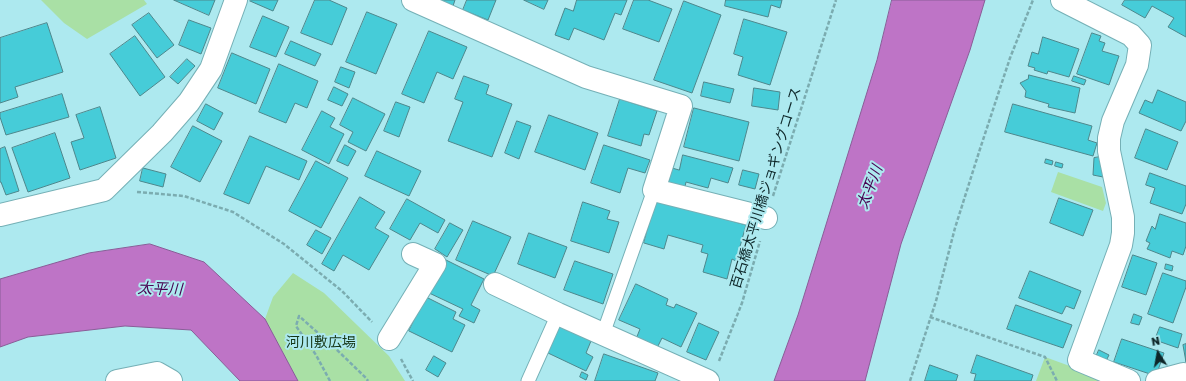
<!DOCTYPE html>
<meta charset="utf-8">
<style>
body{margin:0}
#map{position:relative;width:1186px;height:381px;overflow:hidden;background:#ade9ef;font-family:"Golos Text",sans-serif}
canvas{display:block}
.north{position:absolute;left:1138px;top:333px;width:40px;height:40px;-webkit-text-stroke:3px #ade9ef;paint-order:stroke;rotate:349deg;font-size:11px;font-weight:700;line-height:16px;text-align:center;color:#0d2628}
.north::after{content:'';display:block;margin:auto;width:14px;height:18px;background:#0d2628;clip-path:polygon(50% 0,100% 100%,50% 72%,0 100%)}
</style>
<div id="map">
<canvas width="1186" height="381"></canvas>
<div class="north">N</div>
</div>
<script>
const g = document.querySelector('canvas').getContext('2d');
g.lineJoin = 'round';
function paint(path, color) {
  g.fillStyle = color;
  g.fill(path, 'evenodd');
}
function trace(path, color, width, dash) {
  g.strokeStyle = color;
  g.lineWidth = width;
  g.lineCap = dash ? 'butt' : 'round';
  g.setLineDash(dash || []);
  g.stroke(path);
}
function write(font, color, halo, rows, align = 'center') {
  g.font = font + ' "Golos Text","Noto Sans JP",sans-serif';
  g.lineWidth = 4;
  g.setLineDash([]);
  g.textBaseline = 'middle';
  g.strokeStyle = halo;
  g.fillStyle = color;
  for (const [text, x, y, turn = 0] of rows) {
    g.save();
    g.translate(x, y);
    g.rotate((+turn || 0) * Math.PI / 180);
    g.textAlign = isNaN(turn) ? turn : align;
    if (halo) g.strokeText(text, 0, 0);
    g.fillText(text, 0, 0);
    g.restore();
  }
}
const green = new Path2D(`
 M41 0H144L147 4 87 39 64 23Z
 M1058 172 1102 187 1106 203 1103 211 1051 192Z
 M293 273 324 293 389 356 405 381H298L265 319 273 297Z
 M1045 357 1111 381H1036Z`);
const water = new Path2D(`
 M892 0H985L970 50 901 244 865 381H774L798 315 877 60Z
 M150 244 204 262 265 319 298 381H240L191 330 125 326 28 337 0 347V279L89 253Z`);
const building = new Path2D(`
 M174 0H215L209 15Z
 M251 0H278L273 11 250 1Z
 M315 0H329L347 8 332 45 301 33Z
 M438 0H455L453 6Z
 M467 0H496L488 20 463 10Z
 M524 0H548L544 9Z
 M577 0H627L621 15 615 13 604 40 574 28 569 40 555 35 565 8 573 11Z
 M634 0H648L672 9 659 42 623 29Z
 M726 0H782L780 8 771 5 768 17 725 6Z
 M1125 0H1186V37L1168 27 1174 18 1152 6 1145 18 1122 5Z
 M684 1 721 15 692 93 654 80Z
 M367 12 397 24 376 74 346 62Z
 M149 13 174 45 157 58 132 25Z
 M263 16 289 27 276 57 250 47Z
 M744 19 787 32 770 85 738 75 743 57 734 54Z
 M189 20 211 28 201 54 179 45Z
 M47 23 63 72 15 87 18 97 0 103V38Z
 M429 31 467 47 453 79 437 72 424 103 402 94Z
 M1092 33 1101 36 1099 41 1105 43 1102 51 1119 56 1109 85 1077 74Z
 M135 36 165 77 140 96 110 54Z
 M1043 37 1079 49 1069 77 1048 71 1047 74 1034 70 1035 68 1028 66 1032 52 1038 54Z
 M291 41 321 54 315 66 285 54Z
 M232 53 270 69 256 104 218 88Z
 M187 59 195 66 178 84 170 77Z
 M279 64 318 81 307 108 295 103 286 123 259 112Z
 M341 67 355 72 349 88 335 82Z
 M1029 75 1080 88 1075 113 1048 107 1049 104 1025 97 1026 91 1020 83 1028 79Z
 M464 76 489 85 486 94 512 104 492 157 448 141 463 102 455 99Z
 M1074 76 1086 80 1084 85 1072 81Z
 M704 82 734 89 730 103 701 96Z
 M334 87 348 94 342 106 328 100Z
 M754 88 780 92 778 110 752 106Z
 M1158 90 1186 102V121L1181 131 1139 113 1145 100 1152 103Z
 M62 94 69 117 6 135 0 117V113Z
 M353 98 385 114 366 151 348 142 353 132 340 125Z
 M620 99 657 111 649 135 644 134 641 146 608 136Z
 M396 102 410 107 399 137 384 131Z
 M206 104 223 113 214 130 197 121Z
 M1013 104 1092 126 1088 140 1097 143 1093 156 1005 132Z
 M100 107 116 158 80 170 71 142 84 138 76 115Z
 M694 108 749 122 739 161 684 147Z
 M322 111 335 118 330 127 344 134 329 164 302 150Z
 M549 115 598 133 585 170 535 152Z
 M517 121 531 126 519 159 505 153Z
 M193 126 222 141 200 182 171 167Z
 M1146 129 1178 142 1167 170 1135 158Z
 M55 133 70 178 28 192 12 148Z
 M250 136 307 161 299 180 266 166 249 204 224 194Z
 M345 145 356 151 348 166 337 161Z
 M604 145 650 160 645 173 628 168 620 193 591 183Z
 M5 147 19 191 6 195 1 182H0V149Z
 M377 151 421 171 409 196 365 176Z
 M683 155 733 168 728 183 711 178 708 188 686 182 684 191 667 187 672 168 679 170Z
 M1100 157 1103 177 1093 175 1094 158Z
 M1046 159 1053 161 1052 165 1045 163Z
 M316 161 348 178 321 228 289 211Z
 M1056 162 1063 164 1062 168 1055 166Z
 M143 168 166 174 163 187 140 181Z
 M743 170 759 174 755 189 739 185Z
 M1150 173 1186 186V204L1182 214 1150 203 1155 188 1146 185Z
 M360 197 385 212 375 228 389 236 369 270 343 255 334 271 322 264Z
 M1059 198 1093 210 1083 236 1050 223Z
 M407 199 445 220 438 233 420 223 410 240 390 229Z
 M656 200 746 225 736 261 732 259 727 279 703 272 708 254 701 252 703 245 668 235 664 249 644 243Z
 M583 202 610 211 607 219 619 222 609 253 571 241Z
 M1160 214 1186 223V246L1183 255 1172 251 1170 258 1147 249 1150 243 1146 241 1152 226 1155 229Z
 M473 221 511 237 493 276 456 260Z
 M450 223 463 230 447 257 435 249Z
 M316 230 331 238 322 254 307 245Z
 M529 233 567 247 555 278 518 264Z
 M1133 255 1157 263 1146 295 1122 287Z
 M444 259 484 279 471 305 480 310 474 323 459 316 463 309 427 292Z
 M575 261 613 274 603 304 564 290Z
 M1166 264 1173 266 1172 271 1165 269Z
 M1030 271 1081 291 1074 309 1066 306 1062 314 1019 298Z
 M1163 273 1186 281V287L1173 323 1148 314Z
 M636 284 668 299 666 305 674 308 676 304 697 313 681 347 662 338 657 348 636 339 640 329 619 320Z
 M426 297 456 312 453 319 465 325 452 352 409 331Z
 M1016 305 1072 325 1063 348 1007 329Z
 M1134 314 1142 317 1139 325 1131 323Z
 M699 323 719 332 706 360 687 352Z
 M560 326 591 341 586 353 593 357 586 371 548 353Z
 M1160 327 1182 334 1178 348 1155 340Z
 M1122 339 1164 353 1156 376 1114 362Z
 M1186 344V362L1183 345Z
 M1099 350 1109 355 1106 361 1096 357Z
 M604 354 658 373 655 381H595Z
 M977 355 1033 375 1031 381H974L976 374 971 373Z
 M434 356 446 363 438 377 426 370Z
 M930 365 958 375 956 381H925Z
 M582 372 588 375 586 380 580 377Z`);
const path = new Path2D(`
 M137 192 184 196 233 212 284 244 342 291 372 322
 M773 196 836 0
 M930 317 1045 357 1057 381
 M401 359 413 381
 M719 361 742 303 760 241
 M330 381 316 355 296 326 299 316 335 348 366 378 368 381
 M910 381 936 301 955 228 980 149 1010 58 1033 0`);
const lane = new Path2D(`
 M603 334 654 190
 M528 381 558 314`);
const street = new Path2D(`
 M413 0 586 77 681 106 654 190 766 218
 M1062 0 1131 35 1140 45 1137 65 1113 121 1109 138V151L1123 217V233L1121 245 1079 360 1129 381
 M0 215 104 190 162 133 189 102 211 69 236 0
 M495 284 558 314 708 381
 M389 339 435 264 413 254
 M117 381 157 373 171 381
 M1157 381 1183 374 1186 377`);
const streetNames = [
 ["百石橋太平川橋ジョギングコース",766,188,-73]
];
const parkNames = [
 ["河川敷広場",321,343]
];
const waterNames = [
 ["太平川",870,187,-69],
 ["太平川",160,289,2]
];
paint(green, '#a9e0a5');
paint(water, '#be74c6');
trace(water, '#895d97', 1);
paint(building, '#46ccd8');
trace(building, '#4d878c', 1);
trace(lane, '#75b0b6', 15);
trace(street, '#75b0b6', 24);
trace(path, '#7bacb0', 2.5, [4, 2]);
trace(lane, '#fff', 13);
trace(street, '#fff', 22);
write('14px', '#0d2628', '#ade9ef', streetNames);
write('14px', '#153615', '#ade9ef', parkNames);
write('italic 15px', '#47004f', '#ade9ef', waterNames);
</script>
